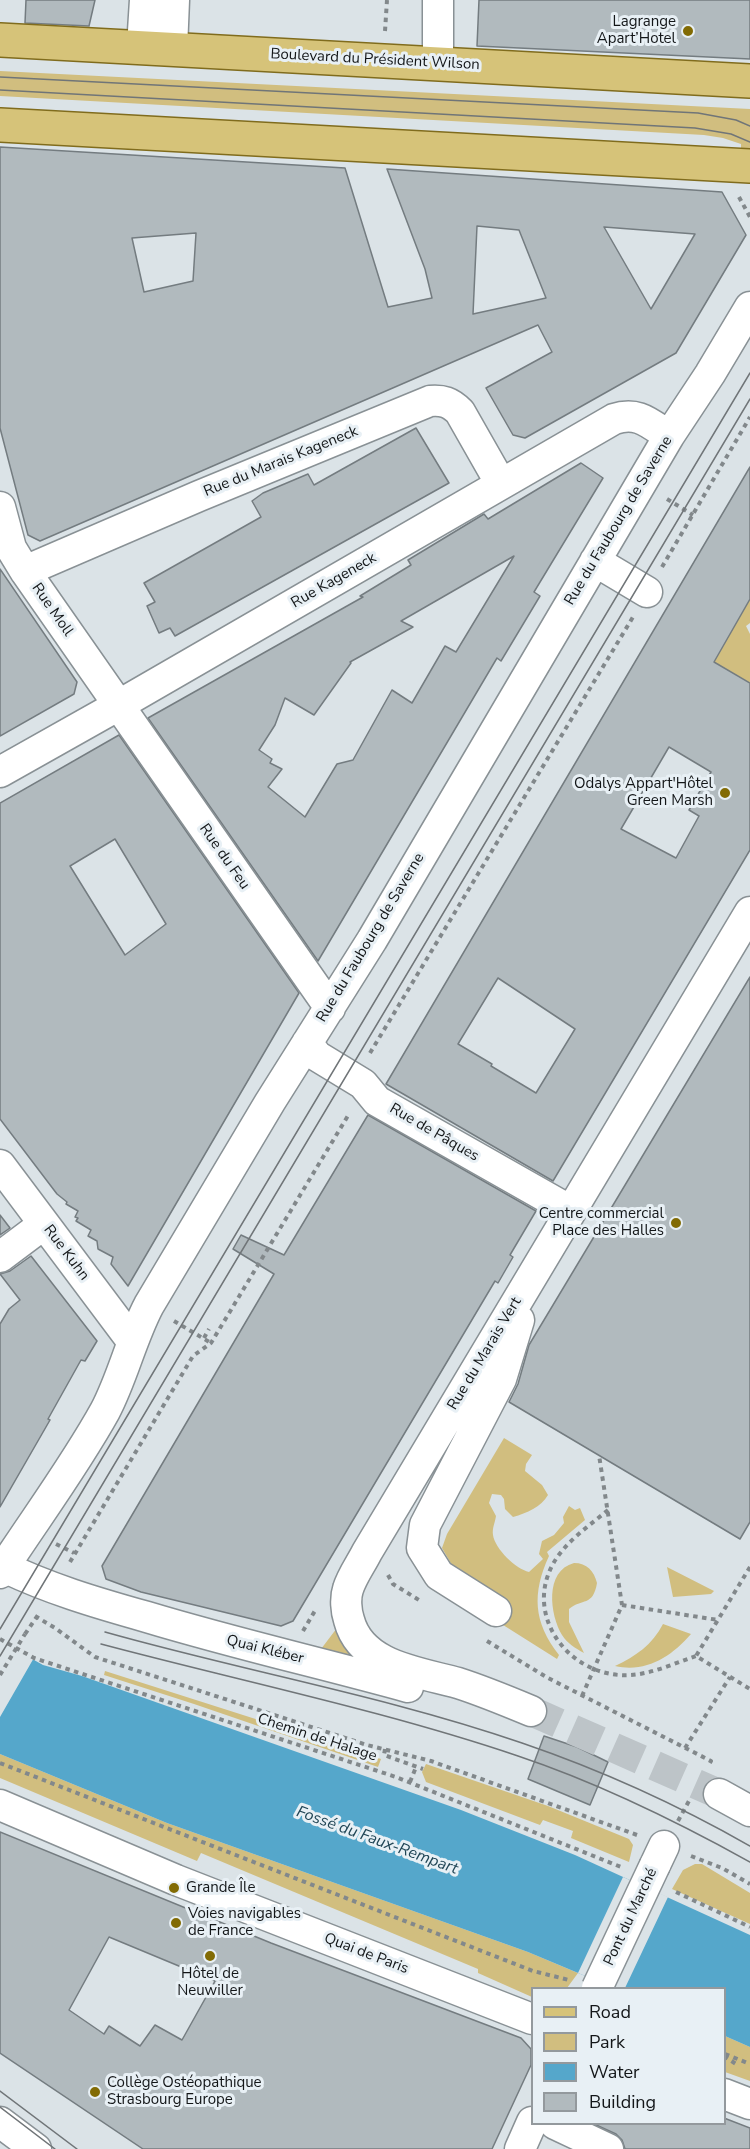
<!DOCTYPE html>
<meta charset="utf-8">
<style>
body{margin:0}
#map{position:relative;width:750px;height:2149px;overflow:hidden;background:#dbe3e7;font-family:"Nunito Sans",sans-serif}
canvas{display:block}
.legend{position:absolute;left:531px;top:1987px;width:195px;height:138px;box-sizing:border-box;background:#e8f0f5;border:2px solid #93999d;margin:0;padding:8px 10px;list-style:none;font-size:18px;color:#131618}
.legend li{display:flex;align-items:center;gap:12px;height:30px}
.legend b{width:30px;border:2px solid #93999d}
</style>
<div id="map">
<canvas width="750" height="2149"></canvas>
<ul class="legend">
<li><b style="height:8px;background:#d6c379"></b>Road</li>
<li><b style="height:16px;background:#d1be7f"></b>Park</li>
<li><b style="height:16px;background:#55a7cb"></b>Water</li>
<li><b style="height:16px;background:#b1babe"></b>Building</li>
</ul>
</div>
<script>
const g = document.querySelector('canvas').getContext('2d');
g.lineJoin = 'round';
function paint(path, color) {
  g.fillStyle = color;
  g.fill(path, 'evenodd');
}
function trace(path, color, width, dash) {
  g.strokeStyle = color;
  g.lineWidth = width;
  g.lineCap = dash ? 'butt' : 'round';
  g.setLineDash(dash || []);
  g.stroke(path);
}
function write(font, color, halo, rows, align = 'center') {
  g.font = font + ' "Nunito Sans",sans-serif';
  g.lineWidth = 6;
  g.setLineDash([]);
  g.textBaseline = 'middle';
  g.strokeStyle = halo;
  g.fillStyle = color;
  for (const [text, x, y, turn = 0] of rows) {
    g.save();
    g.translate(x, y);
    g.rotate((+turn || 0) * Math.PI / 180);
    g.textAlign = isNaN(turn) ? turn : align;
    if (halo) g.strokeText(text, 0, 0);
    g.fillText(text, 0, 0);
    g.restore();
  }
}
const green = new Path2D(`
 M0 71 750 109V151L741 149V144L723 138 704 135 0 96Z
 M750 599V623L746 626 750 634V683L708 659Z
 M504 1438 532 1455 526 1464 525 1471 542 1485 548 1495C541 1507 527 1513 513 1517L505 1509 504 1499 501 1495 492 1494 489 1503 496 1516C495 1523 492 1528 493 1535 495 1549 516 1569 529 1572L543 1559 539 1554 542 1541 554 1535 564 1523 563 1517 569 1506 575 1510 580 1508 585 1520 547 1552 549 1556C532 1593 533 1622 559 1655L557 1659 492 1618 453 1567 442 1548 447 1534Z
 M574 1563C587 1563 594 1571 597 1583 593 1607 582 1598 569 1609V1622L584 1653C575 1648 568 1644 562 1635 550 1615 544 1571 574 1563Z
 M667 1567 714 1591 711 1594 673 1597Z
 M340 1624 354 1651V1659L318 1653Z
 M663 1624 691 1634C671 1657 646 1673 615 1666 636 1656 652 1645 663 1624Z
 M105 1671 381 1759 378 1767 194 1704 104 1675Z
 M0 1754 167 1823 528 1952 578 1973 567 1988H532V1997L478 1973V1969L201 1853 197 1861 0 1778Z
 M426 1764 548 1806 629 1839 633 1845 629 1862 571 1838 573 1831 543 1820 540 1825 426 1782 422 1772Z
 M695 1864H702L750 1893V1924L672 1889 683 1870Z
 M725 2036 750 2047V2081L725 2072Z`);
const water = new Path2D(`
 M0 1641 43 1665 82 1676 461 1810 575 1855 750 1935V2047L725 2036 724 1988H614L528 1952 167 1823 0 1754Z`);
const pier = new Path2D(`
 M0 1638 35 1656 0 1717Z
 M623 1877 668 1897 625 1988H614L578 1973Z`);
const building = new Path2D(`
 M26 0H95L89 26 25 23Z
 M479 0H750V59L477 46Z
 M0 147 345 168 388 307 432 298 425 269 387 169 722 192 746 235 676 353 525 438 513 435 486 388 552 352 538 325 40 541 28 535 0 428ZM477 226 519 230 546 298 473 314ZM604 227 695 234 651 309ZM196 233 193 281 144 292 132 238Z
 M416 428 449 483 175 636 170 628 159 633 147 606 155 602 144 583 261 517 252 501 263 493 308 474 314 485Z
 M581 463 603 478 534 592 540 596 501 661 497 658 318 961 148 718 363 597 360 596 411 565 408 560 484 514 488 519ZM514 556 456 652 445 646 412 703 392 690 353 760 337 764 305 817 268 787 282 769 270 763 272 759 259 750 275 725 285 698 314 715 351 663 350 662 413 627 401 621Z
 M750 467V599L714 662 750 683V850L553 1181 386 1084ZM669 747 711 772 689 810 699 816 676 858 621 829ZM498 978 575 1029 536 1093 491 1066 492 1064 458 1044Z
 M0 569 77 682 74 694 0 736Z
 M119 735 299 993 128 1286 111 1264 113 1257 98 1249 97 1241 88 1236 91 1230 76 1221 78 1218 75 1217 78 1211 66 1204 67 1202 57 1194 0 1119V803ZM115 839 166 924 125 955 70 866Z
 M750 977V1522L740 1539 509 1402 518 1384 529 1345Z
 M368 1115 536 1211 510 1255 513 1257 498 1283 495 1281 293 1621 281 1626 141 1592 106 1579 102 1566 274 1274 233 1249 241 1235 284 1255Z
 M0 1215 10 1228 0 1235Z
 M31 1256 97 1341 85 1361 81 1360 48 1419 50 1420 0 1507V1324L9 1309 20 1300 0 1274 10 1271Z
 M544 1736 577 1747 608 1762 590 1805 528 1779Z
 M0 1832 271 1943 521 2038 531 2049V2065L492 2149H143L0 2053ZM109 1937 215 1981 182 2040 155 2025 140 2046 109 2026 104 2034 69 2010Z
 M724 2118 750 2128V2149H625L622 2140 616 2134 594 2124H724Z`);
const minorTunnel = new Path2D(`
 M531 1711 719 1794`);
const path = new Path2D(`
 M385 31 387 0
 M739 197 750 217
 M667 499 693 515
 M662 567 750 417
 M370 1053 633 617
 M174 1321 211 1343
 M204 1338 209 1329
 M608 1510C589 1526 565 1542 553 1564 523 1618 572 1679 630 1675 652 1674 675 1663 696 1656
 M56 1544 74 1553
 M70 1562 193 1356 211 1343 349 1114
 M750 1567 696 1656 750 1689
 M388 1575 393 1584 419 1600
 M622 1605 718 1620
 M35 1616 55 1628 95 1657 367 1745 431 1761 637 1835
 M303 1631 316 1609
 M25 1634 38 1615
 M0 1639 34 1658 396 1777 621 1867
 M487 1641 548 1678 711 1761 708 1766
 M582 1696 622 1605 599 1455
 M685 1748 730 1677
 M385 1749 384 1755 423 1769
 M0 1763 533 1971 569 1980
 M410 1782 416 1767
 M678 1821 690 1799
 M691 1856 722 1868 750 1884
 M676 1892 750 1927
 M725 2054 750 2064
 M724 2056 736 2064`);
const minor = new Path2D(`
 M438 0V64
 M142 47 145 0
 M172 49 174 0
 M0 507 11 548 25 571 330 1008
 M595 561 647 592
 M25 571 199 496 430 401C443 400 450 402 460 412L501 484
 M0 772 119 705 614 419C638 411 649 423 669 436
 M307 1043 317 1056 363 1084 377 1101 571 1211
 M0 1165 132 1341
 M0 1257 44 1224
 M0 1565C46 1588 97 1603 147 1617 233 1643 321 1663 408 1687
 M0 1573C35 1519 74 1467 105 1411 123 1377 131 1339 149 1305L270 1102 372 940 669 436 710 374 750 307
 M496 1611 439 1575 422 1548 425 1525 501 1379 519 1320
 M531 1711C507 1701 483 1691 458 1683 418 1672 361 1666 349 1620 346 1611 345 1598 348 1589 352 1576 361 1564 367 1552L750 912
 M719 1794 750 1811
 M0 1805 176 1880 532 2019
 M655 1865 664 1846
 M724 2094 750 2104
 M0 2122 36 2149
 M555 2124 608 2149
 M520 2149 532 2122`);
const major = new Path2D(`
 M0 40 750 81
 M0 125 750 166`);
const tram = new Path2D(`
 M0 77 698 113 736 120 750 126
 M0 90 695 128 731 134 750 142
 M0 1629 750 373
 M105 1632C243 1671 386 1696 522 1743 601 1770 678 1805 750 1846
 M101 1644C240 1681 382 1710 518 1756 599 1783 676 1821 750 1862
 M0 1656 750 399
 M0 2091 77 2149
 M0 2107 55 2149`);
const pathBridge = new Path2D(`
 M0 1675 25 1634`);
const minorBridge = new Path2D(`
 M597 1988 655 1865`);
const markers = [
 [688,31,6,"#826b04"],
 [725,793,6,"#826b04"],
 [676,1223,6,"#826b04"],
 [174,1888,6,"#826b04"],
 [176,1923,6,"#826b04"],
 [210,1956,6,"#826b04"],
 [95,2092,6,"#826b04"]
];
const poiNames = [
 ["Lagrange",676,22],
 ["Apart’Hotel",676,39],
 ["Odalys Appart'Hôtel",713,784],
 ["Green Marsh",713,801],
 ["Centre commercial",664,1214],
 ["Place des Halles",664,1231],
 ["Grande Île",186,1888,"left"],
 ["Voies navigables",188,1914,"left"],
 ["de France",188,1931,"left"],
 ["Hôtel de",210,1974,"center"],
 ["Neuwiller",210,1991,"center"],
 ["Collège Ostéopathique",107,2083,"left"],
 ["Strasbourg Europe",107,2100,"left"]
];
const streetNames = [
 ["Boulevard du Président Wilson",375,60,3],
 ["Rue du Marais Kageneck",281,462,-22],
 ["Rue du Faubourg de Saverne",619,521,-59],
 ["Rue Kageneck",334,581,-30],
 ["Rue Moll",52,610,55],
 ["Rue du Feu",224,857,55],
 ["Rue du Faubourg de Saverne",371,938,-59],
 ["Rue de Pâques",434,1133,30],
 ["Rue Kuhn",66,1253,53],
 ["Rue du Marais Vert",485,1354,-59],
 ["Quai Kléber",265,1650,14],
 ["Chemin de Halage",317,1738,18],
 ["Pont du Marché",631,1917,-65],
 ["Quai de Paris",366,1954,21]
];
const waterNames = [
 ["Fossé du Faux-Rempart",377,1841,20]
];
paint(green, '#d1be7f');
paint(water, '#55a7cb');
paint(pier, '#dbe3e7');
paint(building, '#b1babe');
trace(building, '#747c80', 1.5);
trace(minorTunnel, '#bdc4c8', 30, [30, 15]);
trace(minor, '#899195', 33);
trace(major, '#806c1d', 36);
trace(path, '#82888b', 4, [4.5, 4.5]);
trace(minor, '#fff', 30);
trace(major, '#d6c379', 33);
trace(tram, '#707578', 1.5);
trace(minorBridge, '#899195', 33, []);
trace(pathBridge, '#82888b', 4, [4.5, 4.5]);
trace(minorBridge, '#fff', 30);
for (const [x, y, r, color] of markers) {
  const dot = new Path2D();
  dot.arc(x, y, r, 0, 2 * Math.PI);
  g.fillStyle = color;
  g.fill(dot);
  trace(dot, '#e8f0f5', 2);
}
write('15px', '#131618', '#e8f0f5', poiNames, 'right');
write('15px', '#131618', '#e8f0f5', streetNames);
write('italic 16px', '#204555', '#e8f0f5', waterNames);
</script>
